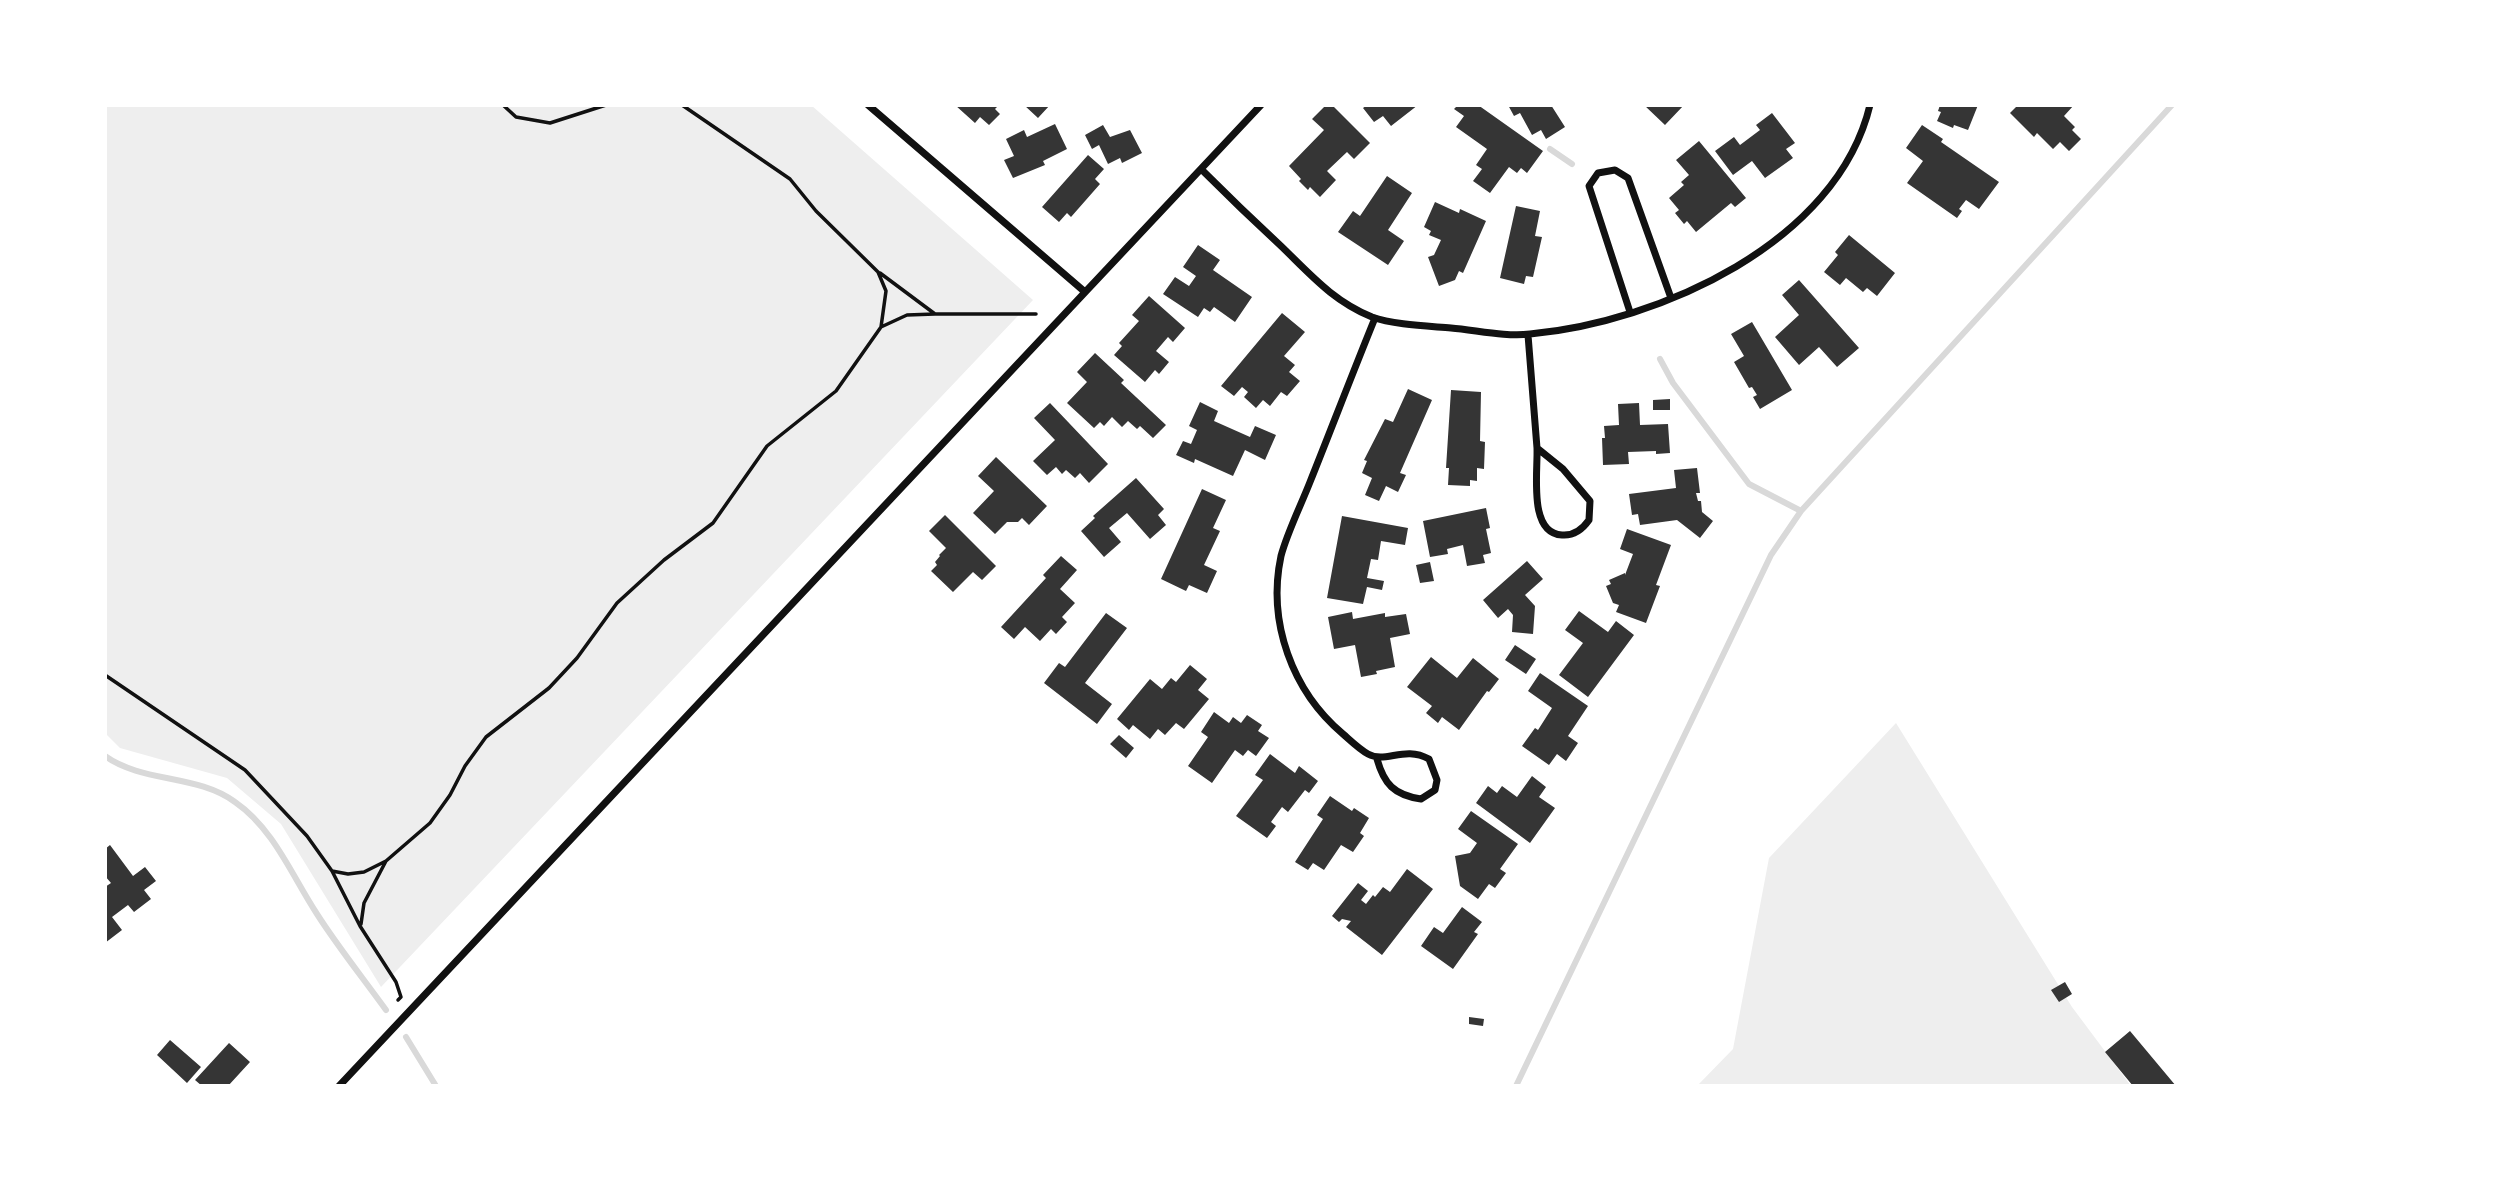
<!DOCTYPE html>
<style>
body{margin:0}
#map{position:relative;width:2497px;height:1191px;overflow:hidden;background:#fff;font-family:Lora,serif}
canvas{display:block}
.frame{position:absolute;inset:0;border:107px solid #fff;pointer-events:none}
</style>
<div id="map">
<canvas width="2497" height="1191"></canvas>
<div class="frame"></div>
</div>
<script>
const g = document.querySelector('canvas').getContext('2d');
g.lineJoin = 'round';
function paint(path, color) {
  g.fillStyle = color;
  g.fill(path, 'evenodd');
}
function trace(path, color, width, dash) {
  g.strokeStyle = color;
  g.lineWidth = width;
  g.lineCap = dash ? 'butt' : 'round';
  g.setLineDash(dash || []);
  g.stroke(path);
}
const green = new Path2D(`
 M105 105H811L1033 300 381 987 281 824 227 778 120 748 105 733Z
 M1896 723 2072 1007 2131 1086H1697L1733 1049 1769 858Z`);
const stream = new Path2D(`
 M1550 149 1572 164
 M1660 359 1673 383 1749 484 1801 511
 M105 756C143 783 197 774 235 802 274 829 292 876 317 914 338 947 363 978 386 1010
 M406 1037 436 1086
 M1516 1086 1771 555 1801 511 2172 105`);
const building = new Path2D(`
 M955 105H999L995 109 1000 114 989 125 980 117 975 123Z
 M1024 105H1050L1038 118Z
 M1326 105H1332L1370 143 1354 159 1347 152 1327 171 1336 180 1320 197 1310 187 1308 190 1299 181 1301 179 1289 166 1324 130 1312 119Z
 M1367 105H1418L1391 126 1383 116 1374 122 1363 108Z
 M1458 105H1478L1543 151 1527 173 1521 168 1517 173 1509 167 1490 193 1473 181 1482 169 1476 165 1487 149 1456 127 1464 116 1454 109Z
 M1508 105H1551L1565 127 1546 139 1541 130 1532 135 1520 113 1514 116Z
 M1644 105H1684L1665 125Z
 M1940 105H1978L1968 130 1954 125 1953 128 1937 121 1941 112 1938 111Z
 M2018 105H2074L2064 116 2075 127 2072 130 2081 139 2069 151 2060 142 2053 149 2037 133 2034 137 2010 113Z
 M1772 113 1795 143 1786 149 1793 158 1765 178 1752 161 1733 175 1715 151 1734 137 1740 145 1760 130 1756 125Z
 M1055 124 1067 149 1043 161 1045 165 1013 178 1004 160 1014 156 1006 139 1024 130 1027 137Z
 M1103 125 1110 137 1130 130 1142 153 1122 163 1120 158 1108 164 1099 145 1092 149 1085 135Z
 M1922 125 1943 139 1941 142 1999 182 1979 209 1966 200 1959 209 1962 211 1957 218 1907 183 1923 161 1906 148Z
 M1699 141 1746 198 1735 207 1731 203 1696 232 1687 221 1684 224 1675 213 1679 210 1669 198 1684 185 1681 182 1689 175 1676 160Z
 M1088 155 1104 169 1095 179 1100 184 1071 217 1067 213 1059 222 1042 207Z
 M1387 176 1412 193 1388 230 1404 241 1388 265 1338 232 1353 211 1360 216Z
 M1435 202 1459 213 1460 209 1486 221 1463 273 1459 271 1455 280 1439 286 1428 257 1434 255 1441 240 1429 235 1431 231 1424 227Z
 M1516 206 1540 211 1535 236 1542 237 1533 277 1526 276 1524 284 1500 278Z
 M1849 235 1895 273 1877 296 1867 288 1863 292 1846 278 1840 285 1824 272 1838 255 1835 252Z
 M1198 245 1220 260 1213 270 1252 297 1235 322 1214 307 1210 312 1204 308 1198 317 1163 294 1175 277 1189 286 1196 276 1183 267Z
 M1799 280 1859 348 1837 367 1819 347 1799 365 1775 337 1799 315 1782 295Z
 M1149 296 1185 328 1173 342 1168 337 1156 351 1169 362 1159 374 1155 370 1145 382 1114 355 1122 346 1119 343 1139 321 1132 315Z
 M1282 313 1305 332 1284 356 1295 365 1289 372 1300 381 1287 396 1281 392 1270 406 1263 400 1256 408 1244 397 1248 392 1242 387 1234 396 1221 386Z
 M1752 322 1792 390 1760 409 1753 397 1757 395 1752 387 1749 388 1734 362 1744 356 1731 334Z
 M1095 353 1124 380 1121 383 1166 425 1153 438 1140 426 1137 429 1128 421 1122 427 1112 417 1104 426 1100 422 1094 428 1067 403 1087 382 1077 372Z
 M1408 389 1432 400 1400 473 1406 475 1398 492 1386 486 1379 501 1365 495 1372 478 1362 473 1367 461 1364 460 1385 419 1393 422Z
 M1451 390 1481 392 1480 441 1485 442 1484 469 1477 468V481L1470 480V486L1448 485 1449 468H1446Z
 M1670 399V410H1653V400Z
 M1200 402 1218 411 1214 421 1250 437 1255 426 1276 435 1265 460 1245 450 1233 476 1195 459 1194 463 1176 455 1183 441 1191 444 1197 430 1189 426Z
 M1050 403 1108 464 1089 483 1080 473 1075 478 1066 470 1062 474 1056 467 1047 475 1033 461 1055 440 1034 418Z
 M1639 403 1640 425 1668 424 1670 453 1656 454V451L1628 452 1629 464 1603 465 1602 438H1605L1604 426 1619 425 1618 404Z
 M996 457 1047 506 1029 525 1022 518 1018 522H1007L995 534 973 513 994 491 978 476Z
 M1697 468 1700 493H1696L1698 501H1701L1702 512 1713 521 1700 538 1677 520 1640 525 1638 514 1632 515 1629 494 1676 488 1674 470Z
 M1136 478 1164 509 1158 515 1166 525 1150 539 1127 513 1109 528 1121 542 1104 557 1081 531 1095 518 1093 516Z
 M1202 489 1226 500 1213 528 1220 531 1204 565 1217 571 1207 593 1189 585 1186 591 1161 579Z
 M1486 508 1490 528 1486 529 1491 553 1483 555 1485 563 1467 566 1463 545 1447 549 1448 554 1430 557 1423 521Z
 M945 515 996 566 982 580 973 572 953 592 931 571 937 565 935 562 940 556 939 555 946 548 929 531Z
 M1342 516 1408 528 1405 545 1381 541 1378 560 1371 559 1367 578 1384 581 1382 590 1367 587 1363 604 1327 598Z
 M1627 529 1671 545 1656 585 1660 586 1646 623 1616 612 1619 605 1613 603 1606 586 1611 584 1609 580 1625 573V575L1633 554 1620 549Z
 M1061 556 1077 570 1060 589 1075 603 1062 617 1067 622 1056 634 1051 629 1040 641 1025 627 1014 639 1001 627 1046 578 1043 575Z
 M1527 561 1543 579 1525 595 1535 606 1533 634 1512 632 1513 615 1508 609 1498 618 1483 600Z
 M1430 562 1434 581 1420 583 1416 565Z
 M1579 611 1608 632 1616 621 1634 635 1588 697 1559 675 1583 643 1565 630Z
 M1352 612 1353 619 1385 613V617L1406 614 1410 634 1390 638 1395 667 1376 671 1377 674 1361 677 1355 645 1334 649 1328 617Z
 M1106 613 1127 628 1085 683 1112 704 1097 724 1044 683 1059 663 1065 667Z
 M1515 645 1536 659 1526 674 1505 660Z
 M1431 657 1457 678 1473 658 1499 679 1489 692 1487 691 1459 730 1442 717 1438 723 1426 713 1432 706 1407 687Z
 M1190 665 1207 679 1198 690 1209 699 1184 729 1176 723 1165 735 1158 729 1150 739 1133 725 1129 730 1117 719 1150 679 1162 689 1171 678 1176 682Z
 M1540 673 1588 706 1568 736 1578 743 1566 761 1557 754 1549 765 1522 746 1535 728 1538 730 1552 708 1528 691Z
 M1214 712 1229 723 1233 717 1241 723 1247 715 1262 725 1258 731 1269 738 1256 756 1248 750 1243 756 1235 750 1212 783 1188 766 1208 737 1201 732Z
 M1119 735 1134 748 1126 758 1110 744Z
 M1270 754 1295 773 1299 766 1318 781 1309 793 1305 790 1288 812 1282 807 1271 822 1276 826 1267 838 1236 816 1263 780 1255 775Z
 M1532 776 1546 787 1539 797 1555 808 1530 843 1476 803 1488 786 1497 793 1502 786 1517 797Z
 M1330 796 1352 811 1354 808 1369 818 1360 833 1364 836 1353 852 1341 845 1324 870 1313 863 1308 870 1295 862 1323 819 1317 815Z
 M1471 811 1518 844 1500 869 1506 873 1495 888 1489 884 1478 899 1460 886 1455 856 1470 853 1477 843 1458 829Z
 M110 845 133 876 145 867 156 881 144 890 151 899 134 912 128 905 112 917 122 930 105 943V887L111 883 105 876V849Z
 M1407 869 1433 889 1382 955 1346 927 1351 921 1342 919 1339 922 1332 916 1358 883 1368 891 1361 900 1366 904 1373 895 1375 897 1383 887 1390 892Z
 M1462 907 1482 922 1474 932 1478 934 1453 969 1421 946 1434 927 1443 933Z
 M2065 982 2072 994 2059 1002 2051 990Z
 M1469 1017 1484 1019 1483 1026 1469 1024Z
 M2130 1031 2176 1086H2133L2105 1052Z
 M170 1040 201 1067 187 1083 157 1055Z
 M229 1043 250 1062 228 1086H202L195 1080Z`);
const path = new Path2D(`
 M503 105 516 117 550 123 606 105
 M880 273 935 314H1036
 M881 327 907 315 935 314
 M105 675 245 770 307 836 332 871 348 874 364 872 386 861 430 823 450 795 465 766 486 737 549 688 577 658 617 603 664 560 713 523 767 446 836 391 881 327 886 291 878 272 816 211 790 179 682 105
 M332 871 360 926 396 982 401 997 398 1000
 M361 924 364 903 386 861`);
const minor = new Path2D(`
 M868 105 1085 292
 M1201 169C1227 195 1254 221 1281 246 1311 275 1333 301 1372 317 1394 325 1428 326 1451 328 1476 330 1505 337 1530 334 1659 322 1837 243 1870 105
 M1630 312 1589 186 1598 173 1615 170 1628 178 1671 298
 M1375 318C1353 372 1332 427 1310 482 1301 505 1287 533 1281 556 1267 622 1292 691 1343 734 1351 741 1359 749 1368 754 1386 764 1404 745 1429 759L1437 780 1435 790 1421 799C1394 795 1384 784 1377 759
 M1528 335 1537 448 1563 469 1590 501 1589 520C1582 530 1574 536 1562 535 1528 533 1538 473 1537 448
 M339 1086 1261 105`);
paint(green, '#eee');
trace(stream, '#d9d9d9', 6);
paint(building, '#353535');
trace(path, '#111', 3.5);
trace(minor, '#111', 7);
</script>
